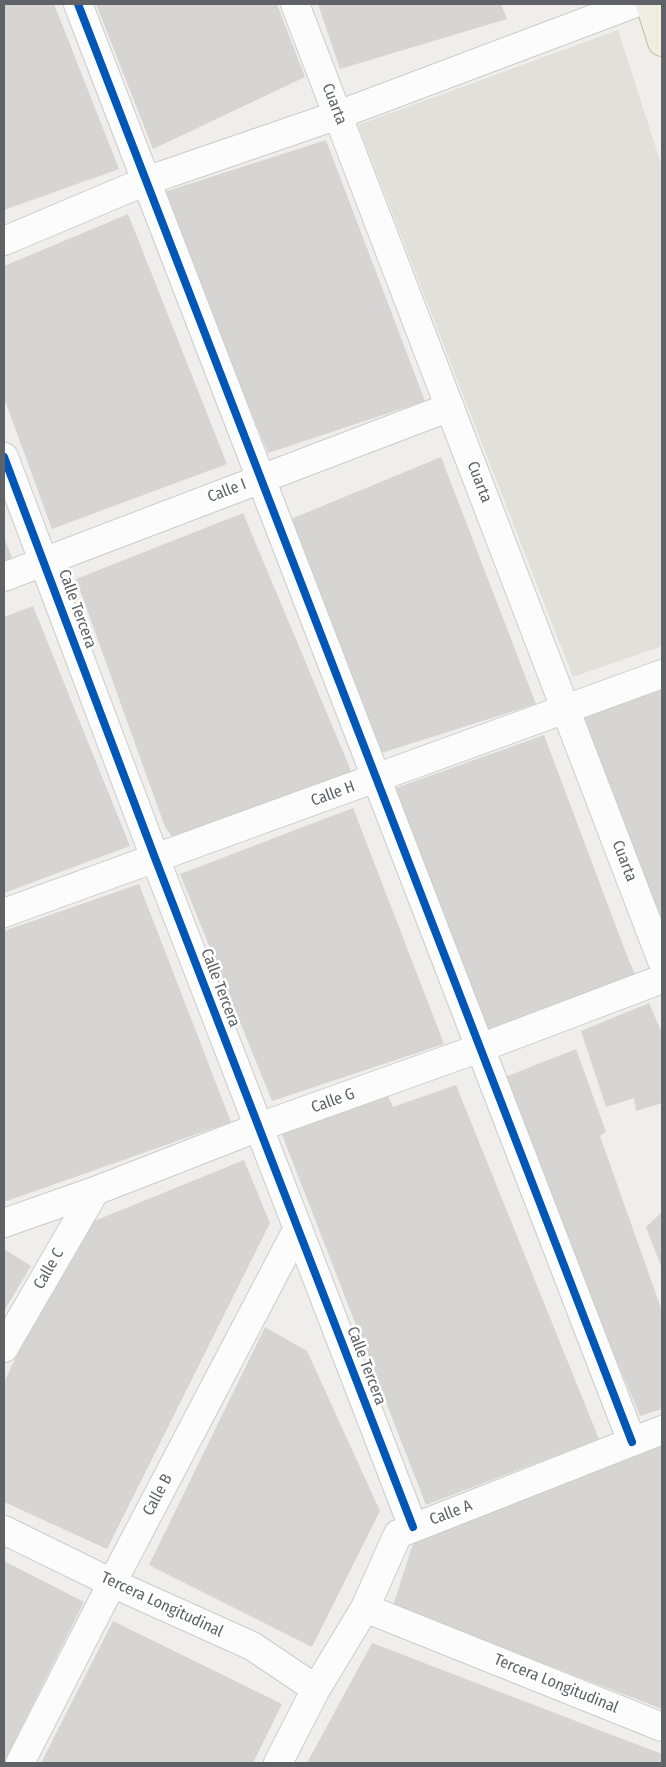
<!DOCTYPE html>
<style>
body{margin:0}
#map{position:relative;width:666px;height:1767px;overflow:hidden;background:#efeeea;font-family:"Fira Sans Condensed",sans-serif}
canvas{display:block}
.frame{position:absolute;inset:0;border:5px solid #5f6368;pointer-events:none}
</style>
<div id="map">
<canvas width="666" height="1767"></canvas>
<div class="frame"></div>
</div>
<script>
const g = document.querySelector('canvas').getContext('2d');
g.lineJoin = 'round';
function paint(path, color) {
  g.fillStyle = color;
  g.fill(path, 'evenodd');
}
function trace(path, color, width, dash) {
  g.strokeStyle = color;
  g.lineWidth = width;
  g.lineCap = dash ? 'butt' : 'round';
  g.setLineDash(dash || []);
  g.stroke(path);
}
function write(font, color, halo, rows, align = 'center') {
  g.font = font + ' "Fira Sans Condensed",sans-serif';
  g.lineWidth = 5;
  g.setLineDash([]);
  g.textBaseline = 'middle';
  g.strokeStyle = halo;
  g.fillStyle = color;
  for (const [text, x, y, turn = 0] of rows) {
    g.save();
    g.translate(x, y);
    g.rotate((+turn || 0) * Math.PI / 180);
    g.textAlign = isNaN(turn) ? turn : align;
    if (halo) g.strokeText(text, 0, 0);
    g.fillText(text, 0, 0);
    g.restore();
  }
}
const education = new Path2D(`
 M618 30 662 167V646L573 677 358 125Z`);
const building = new Path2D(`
 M4 4H54L119 169 4 210Z
 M96 4H277L305 77 153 149Z
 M318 4H501L507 19 340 69Z
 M326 140 425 401 268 453 161 193Z
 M128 214 227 464 52 529 4 398V266Z
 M441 457 536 704 378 754 291 519Z
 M243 513 352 773 172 837 165 827 76 579Z
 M4 537 12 558 4 561Z
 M33 606 130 846 4 893V617Z
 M662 686V941L576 715Z
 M544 735 629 961 637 978 484 1037 390 790Z
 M353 808 444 1044 272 1101 180 874Z
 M139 884 231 1122 4 1202V931Z
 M649 1003 662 1033V1103L636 1111 634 1098 606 1107 581 1031Z
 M576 1049 606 1132 600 1136 662 1311V1409L640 1416 534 1165 500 1079Z
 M456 1085 599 1439 426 1505 281 1132 387 1094 393 1107Z
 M244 1160 270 1223 107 1549 4 1502V1382L33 1322 87 1224Z
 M662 1212V1269L646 1227Z
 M4 1249 31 1266 4 1311Z
 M265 1327 307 1351 380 1511 312 1647 149 1565Z
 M662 1443V1709L393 1606 414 1540Z
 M4 1561 84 1602 4 1762Z
 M113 1621 282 1704 253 1763H41Z
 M372 1643 662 1754V1763H307Z`);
const minor = new Path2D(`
 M78 4 632 1442
 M295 4 662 961
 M4 241 146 181 338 115 633 4
 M4 457 155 858 413 1527
 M4 577 450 407
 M4 913 662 674
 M4 1223 95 1191 259 1127 480 1048 662 979
 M4 1348 95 1191
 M4 1530 112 1583 252 1646 316 1689
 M365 1608 662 1727
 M20 1763 112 1583 298 1228
 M278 1763 316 1689 365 1608 398 1534 662 1430`);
const highway = new Path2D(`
 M650 4 662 42`);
const cycleway = new Path2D(`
 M78 4 632 1442
 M4 457 155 858 413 1527`);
const streetNames = [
 ["Cuarta",334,104,69],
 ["Cuarta",479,482,69],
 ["Calle I",227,491,-21],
 ["Calle Tercera",77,609,70],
 ["Calle H",333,794,-20],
 ["Cuarta",624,861,69],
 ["Calle Tercera",220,988,69],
 ["Calle G",333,1101,-20],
 ["Calle C",49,1269,-60],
 ["Calle Tercera",366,1366,69],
 ["Calle B",158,1495,-62],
 ["Calle A",451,1513,-21],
 ["Tercera Longitudinal",162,1605,25],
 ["Tercera Longitudinal",556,1684,22]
];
paint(education, '#e2e0da');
paint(building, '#d6d5d3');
trace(minor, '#cbcccc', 30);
trace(highway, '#c8b996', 30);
trace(minor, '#fdfcfc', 28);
trace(highway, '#f0ede3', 28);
trace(cycleway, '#0057b8', 8);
write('16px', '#5f6368', '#fff', streetNames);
</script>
